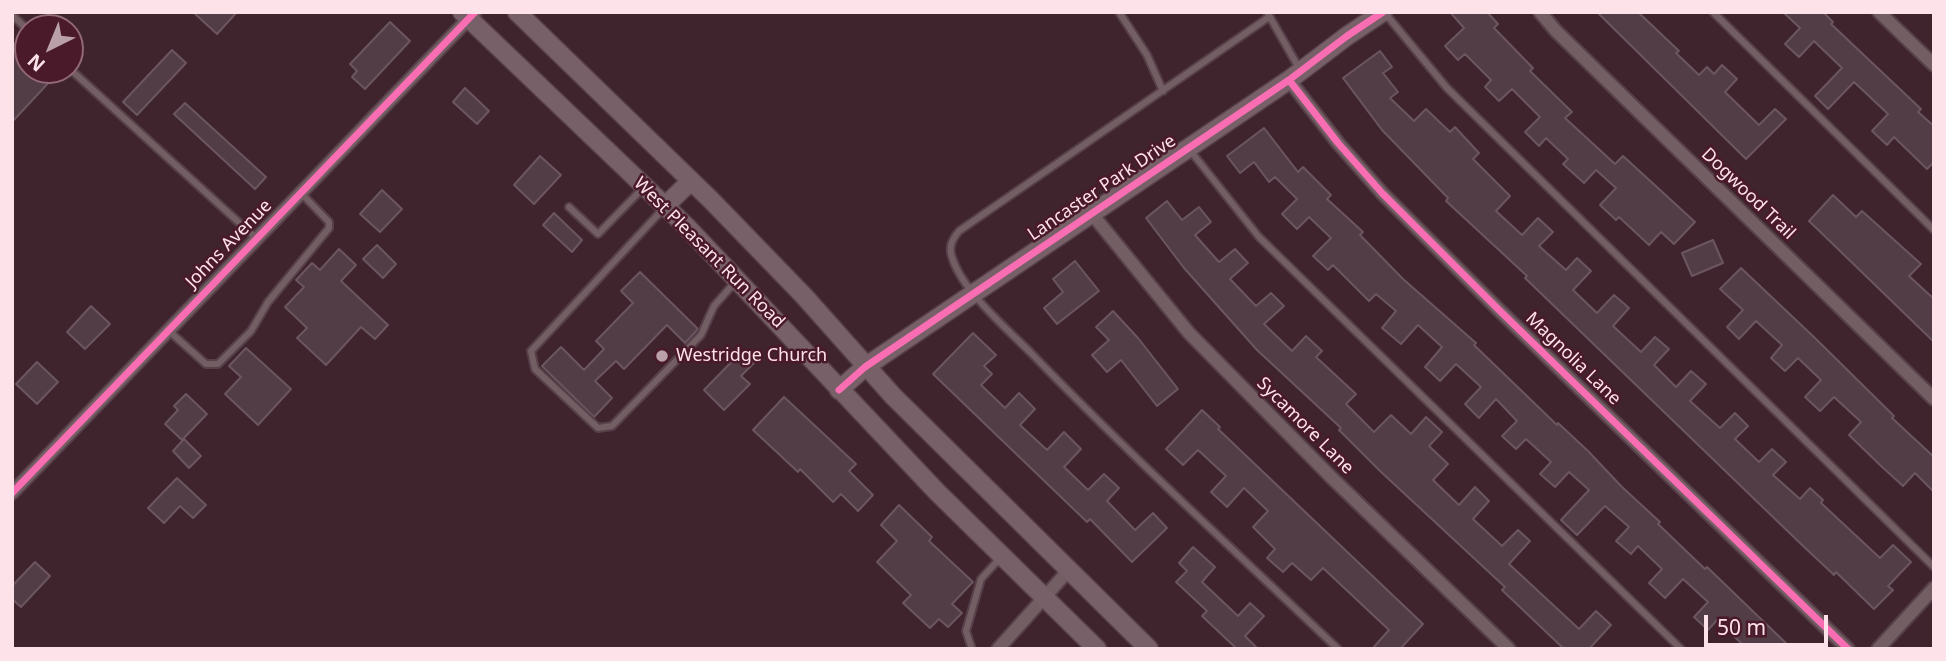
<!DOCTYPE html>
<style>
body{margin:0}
#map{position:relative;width:1946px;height:661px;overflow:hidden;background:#3f242e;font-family:"Noto Sans",sans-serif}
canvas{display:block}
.frame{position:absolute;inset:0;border:14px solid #fde2e9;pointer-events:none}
.north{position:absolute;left:14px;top:14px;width:70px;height:70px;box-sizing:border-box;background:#4a192a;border:2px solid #926976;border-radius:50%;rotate:223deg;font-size:19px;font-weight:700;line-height:28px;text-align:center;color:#fde2e9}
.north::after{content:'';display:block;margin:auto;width:24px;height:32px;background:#baa0a8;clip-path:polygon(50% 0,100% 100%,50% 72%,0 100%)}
.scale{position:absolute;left:1704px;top:615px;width:124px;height:32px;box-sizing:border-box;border:4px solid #fde2e9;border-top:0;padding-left:9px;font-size:21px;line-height:24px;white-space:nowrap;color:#fde2e9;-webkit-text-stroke:5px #4a192a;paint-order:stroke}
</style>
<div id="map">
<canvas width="1946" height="661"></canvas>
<div class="frame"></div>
<div class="north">N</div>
<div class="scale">50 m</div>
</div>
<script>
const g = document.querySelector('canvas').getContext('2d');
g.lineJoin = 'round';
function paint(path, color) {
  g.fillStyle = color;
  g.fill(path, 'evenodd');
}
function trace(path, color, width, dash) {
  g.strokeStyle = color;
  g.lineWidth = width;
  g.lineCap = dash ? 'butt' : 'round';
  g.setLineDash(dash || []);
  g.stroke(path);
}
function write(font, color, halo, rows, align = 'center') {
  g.font = font + ' "Noto Sans",sans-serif';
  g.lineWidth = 5;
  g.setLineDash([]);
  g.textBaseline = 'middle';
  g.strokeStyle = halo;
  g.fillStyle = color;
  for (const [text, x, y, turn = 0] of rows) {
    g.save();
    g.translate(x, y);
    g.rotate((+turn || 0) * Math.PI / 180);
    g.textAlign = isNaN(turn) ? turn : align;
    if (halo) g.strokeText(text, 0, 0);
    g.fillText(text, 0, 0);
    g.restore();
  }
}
const building = new Path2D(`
 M193 12H237L217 34Z
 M1450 12H1487L1498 24 1494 28 1533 68 1530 71 1572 112 1565 118 1615 164 1623 156 1695 222 1674 244 1661 232 1649 245 1619 217 1616 220 1600 205 1616 188 1596 170 1584 183 1563 164 1568 159 1546 138 1539 146 1525 132 1540 117 1512 89 1499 101 1485 87 1491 80 1465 54 1458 60 1445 46 1464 28Z
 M1597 12H1638L1679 51 1676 53 1699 75 1707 67 1714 74 1722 65 1737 79 1725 92 1759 125 1775 109 1786 119 1746 159Z
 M1783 12H1823L1833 22 1831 24 1921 109 1918 112 1934 126V162L1927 169 1894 137 1887 145 1872 131 1888 114 1854 82 1828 109 1815 96 1842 68 1814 41 1799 57 1785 44 1800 28Z
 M390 22 410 41 365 89 352 77 357 71 350 64Z
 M12 42 28 57V70H42L52 79 12 122Z
 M172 50 186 63 137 115 123 102Z
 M1380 51 1392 67 1383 73 1398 92 1390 98 1414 121 1426 109 1450 132 1455 127 1479 153 1473 159 1510 196 1496 211 1522 235 1538 218 1553 232 1539 246 1566 270 1577 258 1591 271 1573 290 1597 313 1614 295 1629 308 1613 326 1641 352 1655 337 1669 349 1654 365 1676 387 1691 371 1706 384 1690 401 1720 428 1735 413 1748 426 1735 439 1759 462 1772 449 1786 462 1773 475 1800 499 1810 488 1823 500 1821 503 1880 558 1893 545 1911 562 1888 586 1893 590 1874 609 1836 572 1834 575 1801 544 1525 278 1527 276 1446 201 1448 198 1382 130 1343 78Z
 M465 88 489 111 477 124 453 102Z
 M185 103 266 177 255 189 174 114Z
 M1264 128 1298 172 1303 167 1331 195 1327 199 1363 232 1360 235 1403 279 1476 343 1474 345 1557 425 1558 423 1588 451 1622 487 1660 522 1658 524 1705 569 1707 567 1792 649H1736L1741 643 1717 620 1708 630 1694 617 1708 602 1683 579 1665 598 1649 583 1662 569 1638 546 1631 554 1616 541 1629 527 1605 506 1577 535 1561 520 1589 490 1569 472 1555 487 1540 474 1551 462 1526 439 1516 449 1502 436 1517 421 1496 399 1479 418 1465 404 1481 387 1456 364 1440 381 1425 367 1442 347 1418 325 1401 344 1382 328 1396 311 1376 294 1369 301 1333 265 1328 270 1313 256 1331 238 1309 217 1297 229 1282 214 1297 199 1275 177 1269 182 1254 162 1240 173 1227 156Z
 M540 156 561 175 534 204 514 185Z
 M382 190 402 209 380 232 360 214Z
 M1833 195 1856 217 1862 211 1921 264 1909 276 1934 299V342L1809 221Z
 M1167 201 1182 220 1199 207 1211 222 1195 235 1219 262 1235 249 1248 263 1230 279 1256 306 1271 293 1284 306 1264 324 1292 351 1306 336 1322 351 1316 357 1356 394 1346 404 1374 432 1391 415 1411 434 1426 417 1442 432 1429 446 1448 464 1433 480 1459 505 1475 487 1489 501 1473 519 1502 546 1518 530 1530 541 1509 564 1579 629 1596 611 1611 625 1589 649H1564L1502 590 1505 587 1380 471 1339 430 1341 428 1257 350 1184 268 1146 218Z
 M554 213 582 240 572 252 543 225Z
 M1713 240 1723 263 1692 276 1682 253Z
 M377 245 396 264 383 278 363 259Z
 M339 249 356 265 341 281 388 325 375 339 361 327 326 365 297 338 307 328 285 307 304 287 296 280 312 263 320 270Z
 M1075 261 1099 291 1057 324 1044 308 1063 292 1053 279Z
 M1741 268 1816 339 1894 416 1892 418 1934 457V492L1915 473 1903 486 1880 465 1849 435 1861 422 1834 397 1820 411 1805 397 1821 380 1798 358 1785 371 1771 358 1782 345 1756 321 1739 339 1727 327 1743 310 1720 289Z
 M640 272 698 329 685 343 667 325 624 369 616 361 595 381 612 398 594 417 542 366 561 347 584 370 604 349 596 341 633 303 621 291Z
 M91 306 110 324 85 349 67 332Z
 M1113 311 1138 338 1178 389 1157 406 1121 360 1107 372 1092 355 1109 340 1096 327Z
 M973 333 996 355 984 366 992 374 981 385 1005 408 1019 393 1035 409 1020 425 1047 450 1064 432 1081 449 1064 467 1088 490 1104 474 1119 488 1107 501 1135 530 1153 513 1167 528 1132 562 1090 519 1087 522 933 374Z
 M246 348 291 389 258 425 225 394 241 377 229 366Z
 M742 351 754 363 741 376 750 384 724 410 704 390Z
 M37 362 58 382 37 404 16 384Z
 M186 394 207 414 182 440 165 424 178 410 174 406Z
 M784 397 856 464 849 471 873 495 858 511 841 494 833 502 800 469 798 472 753 430Z
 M1202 410 1220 427 1218 429 1423 624 1400 649H1372L1389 630 1323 568 1311 580 1292 563 1283 572 1267 558 1275 549 1253 527 1268 511 1244 488 1227 507 1211 492 1226 476 1198 450 1183 465 1166 449Z
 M184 439 201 456 189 468 173 451Z
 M177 478 206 505 193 518 180 506 164 523 148 508Z
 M899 505 932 537 929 541 973 582 952 604 962 613 948 627 939 619 930 628 903 603 911 595 877 562 897 541 881 525Z
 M1193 547 1215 567 1202 582 1238 616 1250 603 1264 616 1245 636 1258 649H1237L1202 616 1207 611 1176 582 1187 571 1179 563Z
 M35 562 50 576 21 607 12 599V586Z`);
const lane = new Path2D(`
 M1119 12 1147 55 1163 91
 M1267 12 1299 68
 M1384 12 1447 88 1934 567
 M1713 12 1934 230
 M12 15 28 30
 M1269 17 959 231C951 241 948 248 953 260 964 292 1007 329 1031 353 1130 455 1235 551 1338 649
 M70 69 256 238
 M1189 149 1259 237 1681 649
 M569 207 598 234 643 188
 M664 208 531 351 535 369 598 428 612 426 701 335 714 306 736 281
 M169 331 206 364H218L251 331 268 302 329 228V222L300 192
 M972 649 966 631 981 579 1001 557`);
const street = new Path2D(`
 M1540 12 1556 31 1934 399
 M1879 12 1934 65
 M1289 80 1338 143 1382 193 1500 311 1848 649
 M1092 214 1189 333 1331 477 1509 649
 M12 493 475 12
 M998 649 1068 571
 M1878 649 1934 588`);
const secondary = new Path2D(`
 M462 12 687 227 937 492 1097 649
 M517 12 711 200 804 296 893 396 1149 649
 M665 206 691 181
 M839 390 865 367 1289 80 1347 36 1383 12`);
const cycleway = new Path2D(`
 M1289 80 1338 143 1382 193 1500 311 1848 649
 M839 390 865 367 1289 80 1347 36 1383 12
 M12 493 475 12`);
const markers = [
 [662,356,7,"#baa0a8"]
];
const streetNames = [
 ["Lancaster Park Drive",1102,188,-34],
 ["Dogwood Trail",1748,194,44],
 ["Johns Avenue",229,244,-46],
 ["West Pleasant Run Road",709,253,45],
 ["Magnolia Lane",1573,359,44],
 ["Sycamore Lane",1305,426,45]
];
const poiNames = [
 ["Westridge Church",676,356]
];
paint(building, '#523d47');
trace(building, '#6b5660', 2);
trace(lane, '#574049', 10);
trace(street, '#574049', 16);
trace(secondary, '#574049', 21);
trace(lane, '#735e64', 6);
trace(street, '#735e64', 12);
trace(secondary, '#776068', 18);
trace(cycleway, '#f96db3', 7);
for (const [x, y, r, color] of markers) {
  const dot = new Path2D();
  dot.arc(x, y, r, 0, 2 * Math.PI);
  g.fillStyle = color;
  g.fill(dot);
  trace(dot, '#4a192a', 2.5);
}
write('18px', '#fde2e9', '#4a192a', streetNames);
write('18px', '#fde2e9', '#4a192a', poiNames, 'left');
</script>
